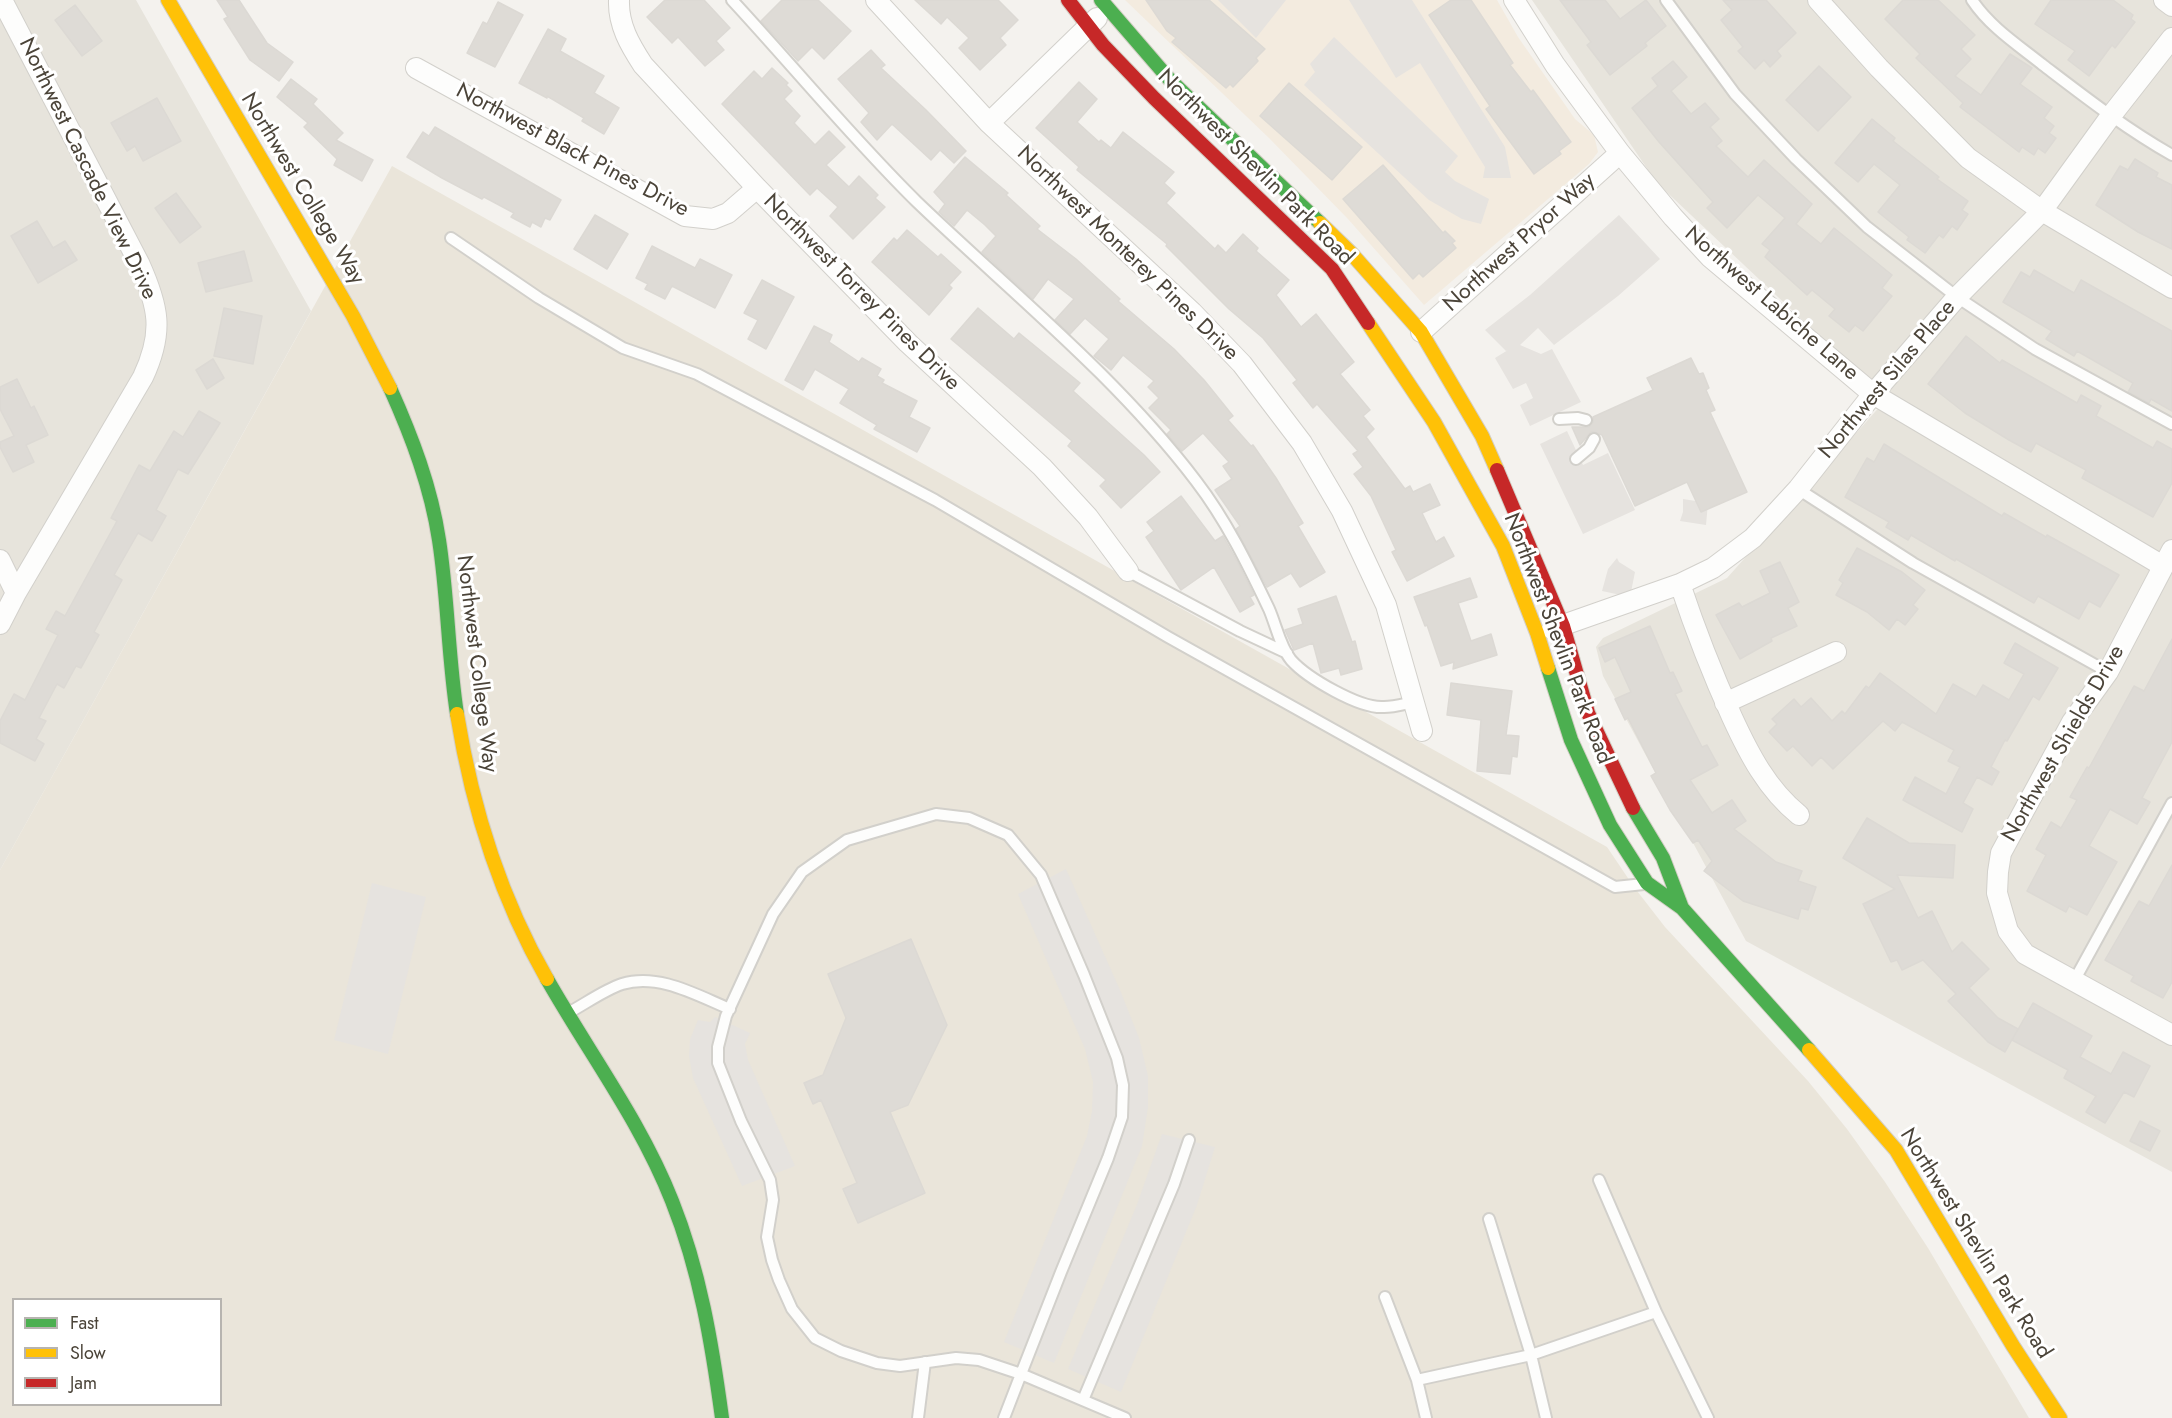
<!DOCTYPE html>
<style>
body{margin:0}
#map{position:relative;width:2172px;height:1418px;overflow:hidden;background:#f4f2ee;font-family:Jost,sans-serif}
canvas{display:block}
.legend{position:absolute;left:12px;top:1298px;width:210px;height:108px;box-sizing:border-box;background:#fff;border:2px solid #b7b4b0;margin:0;padding:8px 10px;list-style:none;font-size:18px;color:#4b4439}
.legend li{display:flex;align-items:center;gap:12px;height:30px}
.legend b{width:30px;border:2px solid #b7b4b0}
</style>
<div id="map">
<canvas width="2172" height="1418"></canvas>
<ul class="legend">
<li><b style="height:8px;background:#4caf50"></b>Fast</li>
<li><b style="height:8px;background:#ffc107"></b>Slow</li>
<li><b style="height:8px;background:#c62828"></b>Jam</li>
</ul>
</div>
<script>
const g = document.querySelector('canvas').getContext('2d');
g.lineJoin = 'round';
function paint(path, color) {
  g.fillStyle = color;
  g.fill(path, 'evenodd');
}
function trace(path, color, width, dash) {
  g.strokeStyle = color;
  g.lineWidth = width;
  g.lineCap = dash ? 'butt' : 'round';
  g.setLineDash(dash || []);
  g.stroke(path);
}
function write(font, color, halo, rows, align = 'center') {
  g.font = font + ' Jost,sans-serif';
  g.lineWidth = 6;
  g.setLineDash([]);
  g.textBaseline = 'middle';
  g.strokeStyle = halo;
  g.fillStyle = color;
  for (const [text, x, y, turn = 0] of rows) {
    g.save();
    g.translate(x, y);
    g.rotate((+turn || 0) * Math.PI / 180);
    g.textAlign = isNaN(turn) ? turn : align;
    if (halo) g.strokeText(text, 0, 0);
    g.fillText(text, 0, 0);
    g.restore();
  }
}
const residential = new Path2D(`
 M0 0H136L311 311 0 870Z
 M1532 0H2172V1172L1746 941 1603 676 1596 647 1603 638 1727 578 1891 394 1830 346 1657 183Z`);
const commercial = new Path2D(`
 M1125 0H1497L1518 37 1575 119 1594 135 1598 152 1589 164 1424 305 1348 219 1269 138Z`);
const education = new Path2D(`
 M392 166 1607 847 1634 887 1665 927 1808 1081 1847 1129 1885 1182 1928 1248 2029 1418H0V870ZM14 1300H220V1404H14Z`);
const parking = new Path2D(`
 M1218 0H1286L1256 38Z
 M1349 0H1412L1505 147 1511 178H1483L1485 167 1420 63 1396 78Z
 M1334 37 1458 156 1445 172 1455 181 1489 199 1481 224 1462 219 1429 200 1304 85 1315 72 1310 64Z
 M1619 215 1660 259 1618 296 1554 345 1538 328 1520 345 1541 354 1552 349 1581 402 1530 426 1520 405 1533 398 1526 383 1513 389 1495 358 1508 350 1506 351 1485 330 1530 295Z
 M1567 431 1583 465 1608 453 1635 510 1583 534 1540 444Z
 M1683 499 1708 503 1706 525 1680 521 1683 512Z
 M1617 558 1619 562 1635 572 1630 597 1602 591 1608 569Z
 M1066 869 1120 990 1139 1038 1148 1076V1107L1142 1146 1054 1363 1004 1342 1087 1136 1092 1111 1093 1082 1085 1049 1018 894Z
 M372 883 426 897 388 1054 334 1040Z
 M715 1017 750 1033 745 1044 748 1060 795 1166 742 1186 693 1078 689 1056 690 1039 698 1020 710 1022Z
 M1162 1134 1215 1147 1197 1205 1121 1392 1068 1369 1136 1207Z`);
const building = new Path2D(`
 M217 0H239L267 43 293 62 279 81 250 60 224 19 228 17Z
 M665 0H704L730 28 716 41 724 50 705 66 678 37 672 43 647 17Z
 M782 0H818L851 31 824 59 812 47 798 61 761 21Z
 M915 0H998L1018 20 1000 38 1006 45 980 70 959 48 969 38 947 17 941 24Z
 M1146 0H1209L1265 49 1256 58 1258 61 1233 87 1230 84 1226 88 1172 42 1176 38 1167 31Z
 M1451 0H1471L1513 63 1510 65 1531 92 1533 90 1571 142 1559 151 1561 154 1534 174 1486 109 1490 106 1429 15Z
 M1560 0H1605L1620 19 1646 0 1666 26 1645 43 1647 46 1610 75 1587 45 1591 42Z
 M1723 0H1766L1796 33 1777 51 1781 56 1770 67 1764 60 1755 69 1738 51 1743 47 1721 20 1732 10Z
 M1903 0H1938L1975 35 1961 49 1971 59 1955 76 1981 95 2010 54 2032 68 2020 84 2052 107 2044 118 2054 126 2049 133 2056 138 2045 153 2038 148 2034 155 2022 147 2019 152 1960 107 1963 103 1916 58 1920 54 1885 19Z
 M2051 0H2113L2133 15 2131 19 2135 22 2115 48 2112 45 2089 76 2068 60 2075 51 2035 24Z
 M498 2 523 15 495 67 467 53 483 22 487 24Z
 M75 5 102 41 82 56 55 20Z
 M548 29 566 39 560 51 604 76 594 93 619 108 604 134 582 121 584 118 547 96V98L519 83Z
 M871 50 885 65 881 68 926 110 966 151 954 163 940 150 931 160 892 124 877 140 861 122 869 113 838 79Z
 M1673 61 1687 77 1671 91 1691 114 1705 103 1719 119 1710 127 1722 141 1716 146 1748 177 1764 160 1812 204 1796 224 1821 244 1834 228 1892 275 1882 288 1892 296 1863 331 1855 325 1849 332 1829 316 1835 309 1812 290 1807 295 1765 257 1770 250 1762 244 1785 218 1758 195 1727 228 1707 208 1713 202 1659 142 1632 108 1658 86 1652 78Z
 M1819 66 1851 97 1818 131 1786 100Z
 M772 68 788 83 786 85 792 91 784 99 800 116 794 123 815 145 829 131 845 147 826 165 849 187 859 176 878 195 875 198 885 207 853 239 830 216 838 207 817 188 810 195 722 104 754 71 762 79Z
 M291 79 317 99 313 104 343 133 336 140 373 160 362 181 334 165 337 159 304 127 308 123 277 97Z
 M1079 82 1097 99 1077 122 1099 142 1101 140 1111 148 1123 132 1156 158 1174 172 1164 183 1175 193 1166 203 1215 249 1218 245 1226 253 1243 234 1258 248 1256 251 1289 280 1276 295 1301 327 1316 314 1327 328 1354 362 1340 374 1370 410 1363 416 1374 429 1366 437 1405 489 1410 486 1413 492 1430 484 1440 505 1422 513 1436 542 1444 537 1454 556 1407 581 1392 552 1396 550 1371 496 1354 474 1363 467 1353 454 1358 451 1317 404 1313 408 1293 383 1297 380 1263 338 1229 309 1166 246 1167 244 1077 170 1079 167 1036 128Z
 M1289 83 1362 147 1332 180 1260 116Z
 M157 98 181 141 143 161 135 146 127 151 111 123Z
 M1872 119 1895 138 1893 141 1939 177 1937 179 1968 201 1962 210 1968 214 1957 230 1952 226 1943 238 1939 235 1925 253 1907 240 1909 237 1878 212 1900 185 1874 164 1858 182 1835 163Z
 M435 127 561 200 550 220 545 218 541 227 532 222 530 227 511 217 514 213 484 197 482 199 442 178 407 157 423 132 429 136Z
 M965 157 1008 193 1006 195 1040 226 1037 229 1076 259 1120 299 1118 301 1174 349 1204 380 1233 416 1228 420 1251 446 1253 445 1276 478 1303 523 1298 526 1325 572 1300 587 1291 573 1267 587 1236 529 1240 526 1215 490 1232 479 1223 466 1229 462 1203 433 1182 451 1167 434 1171 430 1149 408 1159 398 1148 387 1154 381 1123 355 1111 370 1094 356 1109 339 1085 318 1070 334 1055 320 1074 299 1048 279 1033 299 982 252 996 236 985 225 967 210 954 226 939 212 945 204 934 192Z
 M2135 159 2158 173 2156 177 2172 185V249L2138 232 2096 205 2120 166 2128 170Z
 M1383 165 1443 233 1445 231 1455 241 1452 243 1456 248 1423 277 1419 273 1413 279 1343 199Z
 M176 193 201 227 180 243 155 208Z
 M595 215 628 234 607 269 574 249Z
 M37 221 53 248 65 241 77 260 38 283 11 236Z
 M907 230 938 257 941 254 961 272 949 285 952 288 929 315 872 262 894 238 897 241Z
 M652 246 695 268 700 259 732 275 715 308 672 286 665 299 645 289 648 284 636 278Z
 M244 251 252 281 206 292 198 263Z
 M2034 270 2074 293 2081 280 2172 331V411L2151 399 2149 403 2128 392 2133 383 2077 351 2074 356 2046 339 2052 331 2003 302 2021 272 2030 277Z
 M762 280 794 297 766 349 748 339 758 320 744 313Z
 M224 308 262 316 253 364 214 356Z
 M978 308 1014 339 1019 333 1080 383 1073 391 1144 455 1160 472 1121 508 1100 486 1106 480 1068 446 1072 441 951 339Z
 M814 326 832 335 829 342 859 362 862 358 881 369 877 376 884 380 882 383 917 401 909 417 930 428 917 452 874 429 877 425 840 403 849 389 815 369 803 390 785 380Z
 M1966 336 2000 363 2002 360 2077 403 2081 395 2101 406 2096 416 2153 448 2157 441 2172 449V483L2153 517 2082 478 2086 470 2036 443 2031 452 2009 440 1965 413 1928 384Z
 M1691 358 1699 374 1703 373 1709 388 1706 390 1715 410 1710 412 1747 492 1701 512 1687 482 1635 506 1602 435 1594 432H1591L1580 445 1572 427H1589L1593 422V417L1653 390 1647 378Z
 M213 359 224 378 207 389 196 370Z
 M17 379 31 408 34 406 48 435 26 445 34 462 13 472 0 447V442L14 436 0 409V387Z
 M199 411 220 423 188 474 178 469 156 510 166 516 152 541 138 533 114 575 122 580 94 632 99 635 81 668 76 666 64 688 57 684 39 718 46 721 36 739 44 744 35 761 0 743V721L14 694 25 700 58 635 46 629 56 611 65 616 117 521 111 518 139 465 150 471 174 431 183 437Z
 M1884 444 2002 516 2004 513 2046 537 2047 535 2119 575 2100 607 2089 601 2079 619 2038 596 2034 603 1956 559 1955 561 1911 535 1908 540 1886 527 1889 522 1845 497 1867 458 1874 462Z
 M1181 496 1215 541 1223 536 1238 563 1254 595 1250 597 1254 604 1240 612 1214 567 1181 590 1146 537 1154 531 1147 522Z
 M1857 548 1902 572 1925 590 1913 605 1918 609 1905 625 1897 619 1889 630 1867 612 1836 595 1843 583 1839 580Z
 M1780 562 1799 602 1788 608 1797 626 1771 638 1772 641 1740 659 1716 615 1739 603 1742 607 1770 593 1760 571Z
 M1470 578 1477 597 1458 603 1471 641 1491 634 1497 655 1453 669 1454 662 1441 666 1427 625 1425 626 1414 597Z
 M1336 596 1352 642 1355 641 1362 669 1341 675 1339 668 1321 673 1313 643 1294 650 1285 630 1303 624 1298 609Z
 M1650 626 1670 673 1673 672 1682 691 1675 694 1702 747 1707 745 1718 765 1690 780 1712 813 1732 800 1746 821 1734 829 1776 862 1802 871 1798 881 1816 887 1808 910 1801 908 1798 919 1743 901 1704 871 1712 861 1698 840 1693 843 1670 810 1651 776 1656 773 1628 718 1625 720 1615 699 1631 692 1615 657 1605 662 1599 648Z
 M2172 639V742L2142 798 2150 802 2137 824 2110 809 2089 846 2117 862 2087 915 2069 906 2066 912 2027 891 2046 855 2036 849 2051 822 2061 828 2077 800 2070 797 2087 767 2089 768 2134 686 2144 691Z
 M2015 643 2058 668 2039 700 2033 696 2007 741 2005 740 1991 767 1999 772 1992 785 1977 777 1963 803 1973 809 1962 832 1903 800 1915 777 1946 794 1960 767 1948 761 1954 750 1902 722 1895 731 1883 721 1833 769 1821 757 1812 766 1793 746 1787 751 1769 732 1777 724 1772 719 1794 699 1801 707 1811 698 1832 721 1842 711 1845 714 1866 686 1869 688 1880 673 1936 714 1953 684 1976 697 1983 685 2009 700 2024 674 2004 663Z
 M1451 683 1512 691 1506 735 1519 736 1517 757 1512 756 1510 774 1477 771 1481 720 1447 715Z
 M1867 818 1909 843 1955 845 1953 878 1897 875 1918 918 1932 911 1952 952 1962 942 1989 969 1969 988 1998 1018 2018 1029 2005 1052 1988 1042 1948 1001 1956 994 1923 960 1902 970 1897 960 1891 962 1863 904 1895 889 1843 858Z
 M2172 865V982L2163 998 2131 981 2134 976 2105 960 2139 901 2149 906Z
 M911 939 947 1025 908 1105 890 1112 925 1193 858 1223 843 1189 857 1183 821 1100 813 1104 804 1083 823 1075 846 1018 828 974Z
 M2033 1003 2092 1036 2080 1057 2111 1074 2123 1052 2150 1066 2134 1097 2124 1092 2105 1123 2086 1112 2096 1096 2064 1078 2068 1070 2012 1040Z
 M2140 1121 2160 1131 2150 1151 2130 1141Z`);
const lane = new Path2D(`
 M732 0C794 67 852 138 917 202 1012 293 1116 376 1196 481 1226 520 1248 565 1269 609 1276 625 1280 646 1291 660 1307 678 1360 709 1384 707 1394 707 1404 704 1414 702
 M1666 0 1735 94 1796 159 1867 227 1957 297 2035 349 2172 424
 M1972 0C1990 27 2018 45 2043 65 2085 97 2126 129 2172 155
 M451 238 539 298 623 348 697 374 935 500 1168 637 1615 887 1644 884
 M1559 419 1578 418 1586 420
 M1576 459 1589 448 1594 439
 M1798 489 1913 563 2108 672
 M1128 571 1240 631 1287 653
 M2074 981 2172 803
 M568 1013C585 1004 604 990 622 984 659 973 696 995 730 1009
 M1599 1180 1656 1312
 M1489 1219 1531 1355 1546 1418
 M1385 1297 1417 1380 1531 1355 1656 1312 1708 1418
 M1417 1380 1426 1418
 M1083 1400 1174 1184 1189 1140
 M918 1418 925 1362
 M1004 1418 1021 1374 1061 1272 1108 1158 1122 1117 1123 1085 1117 1058 1084 975 1041 875 1008 835 969 818 936 814 847 840 802 872 773 914 726 1016 718 1047V1063L741 1121 770 1180 773 1200 767 1237 772 1260 779 1280 792 1309 815 1338 841 1351 877 1363 900 1366 956 1358 979 1360 1021 1374 1125 1418`);
const street = new Path2D(`
 M619 0C618 25 630 45 643 65L757 188 908 343 1042 467 1088 517 1128 571
 M876 0 989 123 1192 312 1242 364 1302 443 1342 511 1386 605 1422 731
 M1514 0 1555 65 1620 153 1673 217 1710 257 1873 394 2163 566
 M1818 0 1879 68 1968 158 2042 211 2172 288
 M2164 0 2172 6
 M416 68 685 216 713 219 728 213 757 188
 M989 123 1097 18
 M1421 332 1620 153
 M2172 550 2108 672 2072 722 2001 853 1998 872 1997 893 2008 931 2025 954 2172 1035
 M0 560 16 593
 M1680 584C1695 629 1712 673 1732 717 1749 754 1767 789 1799 815
 M0 624 16 593 143 377C164 332 159 307 139 263L2 0
 M1552 629 1680 584 1713 568 1753 538 1798 489 1873 394 1957 297 2042 211 2110 117 2172 38
 M1725 703 1836 652`);
const fast = new Path2D(`
 M1101 0 1170 80 1320 223
 M390 388C412 437 431 487 439 540 448 598 448 656 457 714
 M1548 668 1571 740 1610 825 1647 883 1682 908 1809 1050
 M1633 808 1663 858 1682 908
 M547 979C589 1053 641 1122 672 1201 700 1271 712 1344 722 1418`);
const slow = new Path2D(`
 M168 0 353 316 390 388
 M1320 223 1351 253 1421 332 1482 436 1497 470
 M1368 323 1434 422 1503 546 1537 633 1548 668
 M457 714C472 807 500 897 547 979
 M1809 1050 1896 1150 2013 1346 2060 1418`);
const jam = new Path2D(`
 M1068 0 1103 45 1154 98 1332 269 1368 323
 M1497 470 1563 626 1588 713 1633 808`);
const streetNames = [
 ["Northwest Black Pines Drive",572,151,28],
 ["Northwest Shevlin Park Road",1255,168,45],
 ["Northwest Cascade View Drive",87,169,64],
 ["Northwest College Way",302,189,59],
 ["Northwest Pryor Way",1520,243,-42],
 ["Northwest Monterey Pines Drive",1127,254,44],
 ["Northwest Torrey Pines Drive",861,293,45],
 ["Northwest Labiche Lane",1771,304,41],
 ["Northwest Silas Place",1888,380,-50],
 ["Northwest Shevlin Park Road",1557,639,69],
 ["Northwest College Way",476,664,83],
 ["Northwest Shields Drive",2064,744,-60],
 ["Northwest Shevlin Park Road",1975,1244,58]
];
paint(residential, '#e7e4dc');
paint(commercial, '#f3ebdf');
paint(education, '#eae5da');
paint(parking, '#e6e3df');
paint(building, '#dedbd6');
trace(building, '#dcd9d4', 1.5);
trace(lane, '#d2d0cb', 14);
trace(street, '#d2d0cb', 22);
trace(fast, '#d3cfc5', 16);
trace(slow, '#d3cfc5', 16);
trace(jam, '#d3cfc5', 16);
trace(lane, '#fdfdfc', 10);
trace(street, '#fdfdfc', 20);
trace(fast, '#4caf50', 14);
trace(slow, '#ffc107', 14);
trace(jam, '#c62828', 14);
write('22px', '#4b4439', '#fff', streetNames);
</script>
